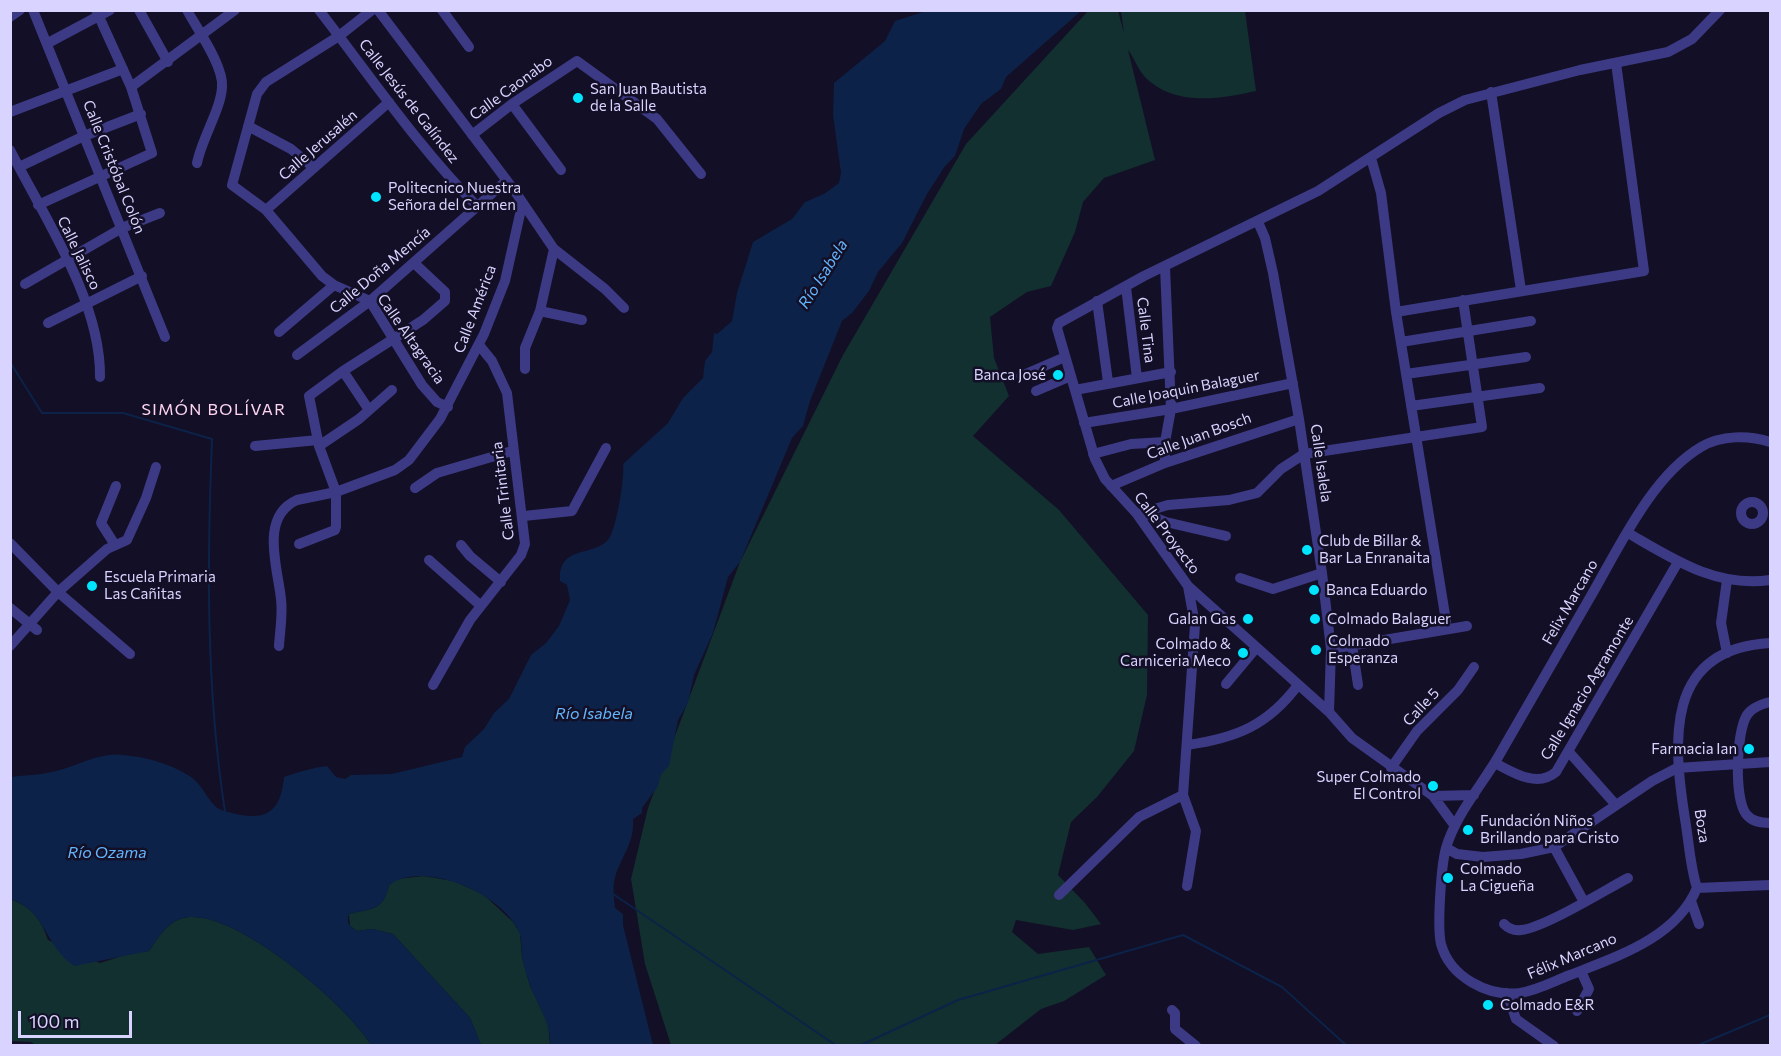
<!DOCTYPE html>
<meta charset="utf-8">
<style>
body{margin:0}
#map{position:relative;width:1781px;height:1056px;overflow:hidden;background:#130f26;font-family:Commissioner,sans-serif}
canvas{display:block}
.frame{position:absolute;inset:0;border:12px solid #d9d4ff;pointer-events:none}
.scale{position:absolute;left:18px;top:1011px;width:114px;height:27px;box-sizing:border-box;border:3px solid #d9d4ff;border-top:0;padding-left:8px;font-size:18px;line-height:21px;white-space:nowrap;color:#d9d4ff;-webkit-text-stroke:4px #130f26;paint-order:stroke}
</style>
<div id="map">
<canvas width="1781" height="1056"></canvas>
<div class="frame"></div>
<div class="scale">100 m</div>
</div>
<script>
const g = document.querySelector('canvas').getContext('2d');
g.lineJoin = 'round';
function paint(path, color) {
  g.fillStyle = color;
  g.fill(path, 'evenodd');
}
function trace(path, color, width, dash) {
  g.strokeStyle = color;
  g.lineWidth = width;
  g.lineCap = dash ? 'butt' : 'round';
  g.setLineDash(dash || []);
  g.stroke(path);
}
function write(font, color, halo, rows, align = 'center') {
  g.font = font + ' Commissioner,sans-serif';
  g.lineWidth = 5;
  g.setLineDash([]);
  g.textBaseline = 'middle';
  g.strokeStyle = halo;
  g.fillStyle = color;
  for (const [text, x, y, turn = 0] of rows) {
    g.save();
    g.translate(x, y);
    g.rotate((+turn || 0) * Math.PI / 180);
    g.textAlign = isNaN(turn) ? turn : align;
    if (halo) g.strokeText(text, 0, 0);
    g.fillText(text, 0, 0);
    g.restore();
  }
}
const green = new Path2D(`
 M1088 11H1118L1124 33 1121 11H1245L1256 91C1220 99 1175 107 1145 77 1138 70 1134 57 1128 50L1155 160 1104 178 1083 202 1075 232 1051 286 1027 292 990 317 994 358 1009 396 973 436 1059 510 1148 615 1147 695 1134 751 1097 797 1071 822 1058 875 1085 903 1101 924 1073 930 1016 920 1012 932 1038 954 1089 947 1106 975 1064 1001 1041 1009 995 1045H671L645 964 631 879 648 808 740 562 843 355 966 144Z
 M424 876 453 881 483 894 513 922 520 933 522 957 530 986 548 1023 550 1045H481L470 1018 393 934 372 929 357 931 350 926 349 914C373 908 383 911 389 885L397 879Z
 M10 899C32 907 41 919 48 940L100 963 131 953 149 951C157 939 165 925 180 919 228 901 349 1007 371 1045L37 1046 31 1042 11 1041Z`);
const water = new Path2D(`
 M929 10 1081 11 1006 77 1001 89 981 104 964 129 955 156 945 166 927 194 902 243 878 272 869 291 852 313 842 321 810 401 803 426 792 438 740 562 728 577 713 633 694 675 688 703 678 720 669 766 661 774 658 786 642 808V813L633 819C635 841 623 854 616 874 612 885 614 896 615 908L623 914V925L653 1045H550C552 1024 537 1005 530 985 527 976 523 964 522 954 521 947 522 938 519 932 503 894 424 859 389 885 383 911 373 908 349 914 346 923 349 926 357 931L372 929 393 934 470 1018 481 1045H371C349 1007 228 901 180 919 165 925 157 939 149 951L74 966C43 944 48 913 11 899V777C25 775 42 775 56 771 78 766 99 752 123 755 146 757 168 763 188 775 201 782 205 796 215 806 220 811 229 812 236 814 268 821 281 810 284 777 297 772 312 768 327 766L336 777 345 779 351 775 392 774 462 757 465 747 484 729 494 713 509 699 531 655 546 643 559 626 570 600 567 585 560 581C558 545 592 557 608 540 616 531 625 477 623 464L668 423 683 398 703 378 705 361 712 352 714 333 717 334 732 321 737 293 753 242 792 219 805 202 824 194 839 183 841 173 833 115 834 83 885 41 895 21Z`);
const stream = new Path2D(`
 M10 362 42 413H123L212 439C207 564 206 688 225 812
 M613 894 837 1046
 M859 1046 958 1000 1183 935 1282 987 1347 1046
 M1696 1046 1770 1015`);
const minor = new Path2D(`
 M33 10 165 337
 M139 10 168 62
 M187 10C197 29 224 66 222 87 221 109 202 138 197 163
 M319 10C371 77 419 148 478 207
 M372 10 339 36 266 82 257 94 232 185 266 210 322 276 334 285 370 301 422 385 437 402 448 407
 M378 10 514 190 554 249 605 289 624 308
 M442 10 469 47
 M10 17 20 10
 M48 43 110 10
 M131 87 235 10
 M1491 92 1521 290
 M512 104 561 170
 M10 112 123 69
 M248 126 291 149 314 168
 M472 135 512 104 577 61 657 119 701 174
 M10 150C44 217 101 301 100 377
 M1371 158 1381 193 1396 312 1446 621
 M19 167 84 136 141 114
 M38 205 152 153 131 87 96 10
 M266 210 389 102
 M1258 222 1265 238 1273 273 1299 419 1322 573 1331 649 1329 712
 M1165 267 1171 409 1165 442V463
 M25 284 122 228 160 213
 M1126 287 1137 378
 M1097 301 1108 382
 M540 311 582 320
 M1396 312 1644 271 1616 63
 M48 323 142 276
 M279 332 334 285
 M1401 342 1531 321
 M297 355 370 301 506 181
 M525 369V348L540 311 554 249
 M343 371 369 410
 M1406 374 1526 357
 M1021 376 1065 357
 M1075 390 1171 372
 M1036 391 1071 376
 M1411 406 1540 388
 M1084 423 1171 409 1293 383
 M255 446 318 440
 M319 446 359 419 392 390
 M1093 454 1131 444 1165 442
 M1111 486 1165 463 1299 419
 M415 488 437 473 512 451
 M1741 513a11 11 0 1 1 22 0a11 11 0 1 1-22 0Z
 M1142 512 1166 522 1226 536
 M1137 514 1168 505 1229 500 1257 493 1281 469 1304 454 1482 427 1463 300
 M524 516 572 511 606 448
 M1628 533C1673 559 1716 588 1770 580
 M10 543 58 592 130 654
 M299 544 335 530 336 527V492L319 446 309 396 343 371 423 320 445 301V292L414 263
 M115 545 101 523 116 486
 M461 545 470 556 501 582
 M429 560 481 606
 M1240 578 1273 589 1322 573
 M1727 580 1721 623 1727 653
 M10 608 37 630
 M1352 645 1358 685
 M10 646 58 592 107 549 127 540 146 498 156 467
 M279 646C280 630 283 614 281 599 278 568 259 517 297 500L336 492 395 470 409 460 440 419 484 334 505 281 522 205
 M1331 649 1467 626
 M1226 684 1256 648
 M433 685 470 620 521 555 525 544 507 393 492 361 479 345
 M1770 702C1762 704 1752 707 1747 715 1736 732 1734 798 1746 814 1752 822 1761 823 1770 823
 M1187 745C1237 738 1268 725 1298 685
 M1569 752 1616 805
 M1495 763C1514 773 1537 788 1556 772L1678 562
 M1391 768 1417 731 1458 690 1474 667
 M1183 795 1195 625 1188 586
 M1183 795 1196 831 1187 886
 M1433 796 1474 795
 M1455 826 1433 796 1352 738 1329 712 1188 586 1137 514 1105 479 1095 459 1057 328 1059 323 1144 276 1318 191 1439 113 1465 100 1580 70 1668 52 1692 39 1720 10
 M1554 847 1584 902
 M1446 848 1457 854 1483 857 1521 854 1554 847 1652 781 1677 768 1770 762
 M1697 888C1676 938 1618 956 1570 975 1554 981 1538 990 1520 993 1488 997 1450 977 1441 944 1437 927 1441 866 1446 848 1456 813 1484 783 1501 752 1530 702 1559 652 1588 601 1617 552 1650 477 1701 447 1721 435 1749 435 1770 442
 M1697 888C1690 866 1689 842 1685 819 1673 742 1664 649 1770 643
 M1697 888 1770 885
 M1059 895 1139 817 1183 795
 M1691 901 1699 924
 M1504 924C1509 929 1514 931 1521 930 1544 928 1605 890 1628 878
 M1507 993 1516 1019 1554 1046
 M1172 1010 1175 1013V1029L1196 1046
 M1577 1011 1589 989 1581 971`);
const markers = [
 [578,98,6,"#00e5ff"],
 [376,197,6,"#00e5ff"],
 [1058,375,6,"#00e5ff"],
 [1307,550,6,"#00e5ff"],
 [92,586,6,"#00e5ff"],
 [1314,590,6,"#00e5ff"],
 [1248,619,6,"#00e5ff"],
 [1315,619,6,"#00e5ff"],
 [1316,650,6,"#00e5ff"],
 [1243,653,6,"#00e5ff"],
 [1749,749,6,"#00e5ff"],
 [1433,786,6,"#00e5ff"],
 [1468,830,6,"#00e5ff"],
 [1448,878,6,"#00e5ff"],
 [1488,1005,6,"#00e5ff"]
];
const streetNames = [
 ["Calle Caonabo",511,88,-36],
 ["Calle Jesús de Galíndez",409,101,52],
 ["Calle Jerusalén",318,145,-41],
 ["Calle Cristóbal Colón",114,167,68],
 ["Calle Jalisco",79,253,64],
 ["Calle Doña Mencía",380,270,-40],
 ["Calle América",475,309,-69],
 ["Calle Tina",1146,330,83],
 ["Calle Altagracia",411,339,55],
 ["Calle Joaquin Balaguer",1186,389,-11],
 ["Calle Juan Bosch",1199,436,-20],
 ["Calle Isalela",1321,463,82],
 ["Calle Trinitaria",503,491,-97],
 ["Calle Proyecto",1167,533,53],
 ["Felix Marcano",1570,602,-60],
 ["Calle Ignacio Agramonte",1587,688,-59],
 ["Calle 5",1421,707,-47],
 ["Boza",1702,826,81],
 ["Félix Marcano",1572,956,-23]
];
const poiNames = [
 ["San Juan Bautista",590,89],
 ["de la Salle",590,106],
 ["Politecnico Nuestra",388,188],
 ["Señora del Carmen",388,205],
 ["Banca José",1046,375,"right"],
 ["Club de Billar &",1319,541],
 ["Bar La Enranaita",1319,558],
 ["Escuela Primaria",104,577],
 ["Las Cañitas",104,594],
 ["Banca Eduardo",1326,590],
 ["Galan Gas",1236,619,"right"],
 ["Colmado Balaguer",1327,619],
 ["Colmado",1328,641],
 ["Esperanza",1328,658],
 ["Colmado &",1231,644,"right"],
 ["Carniceria Meco",1231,661,"right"],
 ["Farmacia Ian",1737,749,"right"],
 ["Super Colmado",1421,777,"right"],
 ["El Control",1421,794,"right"],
 ["Fundación Niños",1480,821],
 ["Brillando para Cristo",1480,838],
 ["Colmado",1460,869],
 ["La Cigueña",1460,886],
 ["Colmado E&R",1500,1005]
];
const waterNames = [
 ["Río Isabela",823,274,-58],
 ["Río Isabela",594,714],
 ["Río Ozama",107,853]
];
const neighbourhoodNames = [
 ["SIMÓN BOLÍVAR",214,410]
];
paint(green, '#12302f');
paint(water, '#0c2248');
trace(stream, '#0c2248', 2);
trace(minor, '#3d3a85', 10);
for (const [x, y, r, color] of markers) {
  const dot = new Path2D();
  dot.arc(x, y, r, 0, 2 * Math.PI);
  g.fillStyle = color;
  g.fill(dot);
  trace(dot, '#130f26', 2);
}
write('15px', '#d9d4ff', '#130f26', streetNames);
write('15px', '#d9d4ff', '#130f26', poiNames, 'left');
write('italic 16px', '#62b6ff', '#130f26', waterNames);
g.letterSpacing = '1.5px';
write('16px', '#ffd6f0', '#130f26', neighbourhoodNames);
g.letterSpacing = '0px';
</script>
